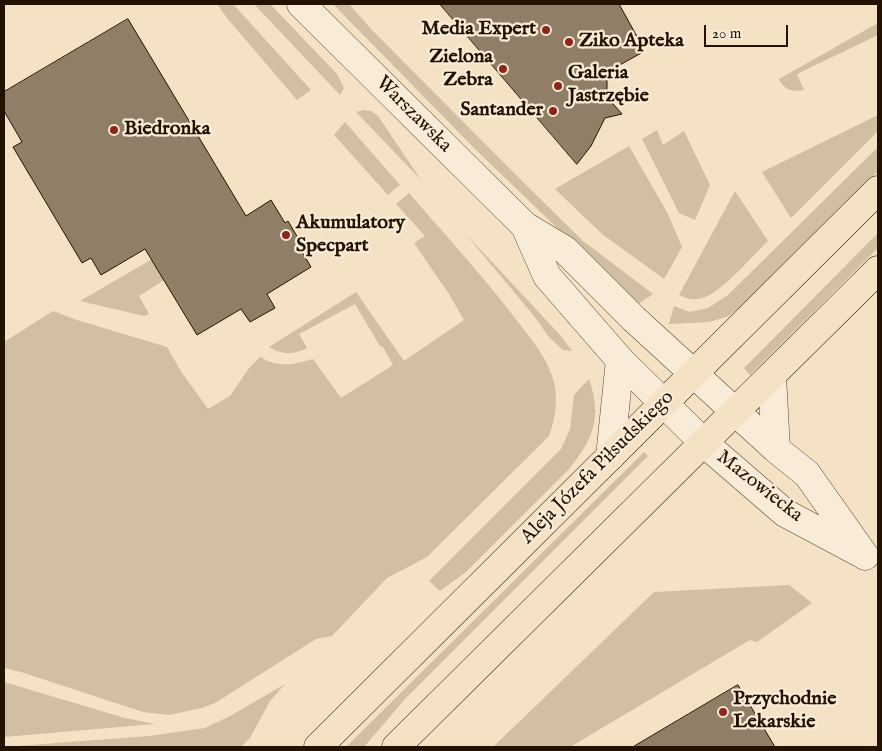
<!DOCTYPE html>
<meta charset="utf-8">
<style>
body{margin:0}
#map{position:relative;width:882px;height:751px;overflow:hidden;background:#f5e1c4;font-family:"IM FELL English",serif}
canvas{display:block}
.frame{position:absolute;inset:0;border:5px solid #241200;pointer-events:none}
.scale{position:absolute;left:704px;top:25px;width:84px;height:22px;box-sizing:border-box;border:2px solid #241200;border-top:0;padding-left:6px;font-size:15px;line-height:18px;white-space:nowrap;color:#241200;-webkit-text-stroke:4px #f8ecd9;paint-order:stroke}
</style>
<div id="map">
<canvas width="882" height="751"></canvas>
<div class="frame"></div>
<div class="scale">20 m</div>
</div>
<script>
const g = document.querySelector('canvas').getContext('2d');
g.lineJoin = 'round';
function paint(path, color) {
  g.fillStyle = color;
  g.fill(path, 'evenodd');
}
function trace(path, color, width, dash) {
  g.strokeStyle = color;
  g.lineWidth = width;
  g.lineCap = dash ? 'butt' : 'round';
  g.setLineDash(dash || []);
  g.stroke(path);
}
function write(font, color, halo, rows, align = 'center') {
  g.font = font + ' "IM FELL English",serif';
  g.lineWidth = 4.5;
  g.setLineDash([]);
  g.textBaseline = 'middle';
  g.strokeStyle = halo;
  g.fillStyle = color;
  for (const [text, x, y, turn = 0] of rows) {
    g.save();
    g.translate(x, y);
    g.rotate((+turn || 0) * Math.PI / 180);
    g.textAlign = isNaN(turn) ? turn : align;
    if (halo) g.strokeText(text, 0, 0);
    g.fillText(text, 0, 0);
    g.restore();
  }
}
const green = new Path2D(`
 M217 4H233L311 90 297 100 227 18Z
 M254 4H270L337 74 344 88 340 95Z
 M333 4H349L372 30 513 172 583 241 653 294 637 305 474 148Z
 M878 23V35L797 74 804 90C792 92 784 90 779 79Z
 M364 110 371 111 378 116 421 180 356 112Z
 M878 115V131L791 218 762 172Z
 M345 122 400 185 388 195 334 135Z
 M657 130 663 145 684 131 710 185 695 220 679 213 642 139Z
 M629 146 668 214 682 247 664 279 602 234 555 189Z
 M878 147V171L761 289 729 316 709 322 669 324 674 306 690 312 708 308 728 295Z
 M735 191 768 241C752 256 722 293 702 298 693 301 686 298 679 295Z
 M409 193C446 236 484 277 518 322 531 339 545 355 552 376 559 395 556 417 549 436L427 557 387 578 332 636 316 639 215 703 202 708 169 715 143 712 21 672 4 668V342L53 311 77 320 167 347 182 373 208 409 230 396 249 368 260 357C280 368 291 365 313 359L341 398 393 365 383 347 380 346 355 304 299 334 307 348C294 355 282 355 269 347L356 292 404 361 464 320 449 294 414 243 425 236 396 204Z
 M464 232 560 335 572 351 563 350 549 337 534 316Z
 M878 233V248L750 375 744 368Z
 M154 258 164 280 139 296 149 314 144 316 80 301Z
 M589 379C602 417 594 438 569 469L466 572 440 591 429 581 561 449 570 429 574 395Z
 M644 452 648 456 405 699 364 747H346Z
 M789 585 812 603 757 642 750 640 570 747H493L654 592Z
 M4 682 125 718 155 724 4 737Z
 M285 684 270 701 250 738 241 747H4L149 736 205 728 230 716Z`);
const building = new Path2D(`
 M440 4H619L645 51 607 72V97L622 114 605 118 591 146 577 164Z
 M128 19 246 216 271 200 285 223 288 221 301 243 298 245 311 267 267 294 275 308 250 322 241 309 197 335 145 249 101 275 91 258 82 263 13 147 22 142 4 111V92Z
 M738 685 775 747H633Z`);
const minor = new Path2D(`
 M301 4 525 226 565 250 634 319 776 449 807 474 865 556
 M525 226 547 276 620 360 704 443 785 513 860 553
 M772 376 776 449
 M610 457 620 360`);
const major = new Path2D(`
 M318 747 878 190
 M396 747 878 270`);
const markers = [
 [546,30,5,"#8f2418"],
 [569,42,5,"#8f2418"],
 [503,69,5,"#8f2418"],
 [558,86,5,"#8f2418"],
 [553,111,5,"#8f2418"],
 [114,130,5,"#8f2418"],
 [286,235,5,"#8f2418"],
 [723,712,5,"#8f2418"]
];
const poiNames = [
 ["Media Expert",536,30,"right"],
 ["Ziko Apteka",579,42],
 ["Zielona",493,58,"right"],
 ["Zebra",493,81,"right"],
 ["Galeria",568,74],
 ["Jastrzębie",568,97],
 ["Santander",543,111,"right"],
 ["Biedronka",124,130],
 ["Akumulatory",296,224],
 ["Specpart",296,247],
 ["Przychodnie",733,700],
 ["Lekarskie",733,723]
];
const streetNames = [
 ["Warszawska",413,115,45],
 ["Aleja Józefa Piłsudskiego",598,468,-45],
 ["Mazowiecka",759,487,38]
];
paint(green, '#d1bea3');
paint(building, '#917e66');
trace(building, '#241200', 1);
trace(minor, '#584631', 29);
trace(major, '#241200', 29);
trace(minor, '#f8ecd9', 28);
trace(major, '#f5e1c4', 28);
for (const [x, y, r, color] of markers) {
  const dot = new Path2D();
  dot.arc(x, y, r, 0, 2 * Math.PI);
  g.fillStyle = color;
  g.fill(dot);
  trace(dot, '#f8ecd9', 2);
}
write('bold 20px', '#241200', '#f8ecd9', poiNames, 'left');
write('20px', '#241200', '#f8ecd9', streetNames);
</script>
